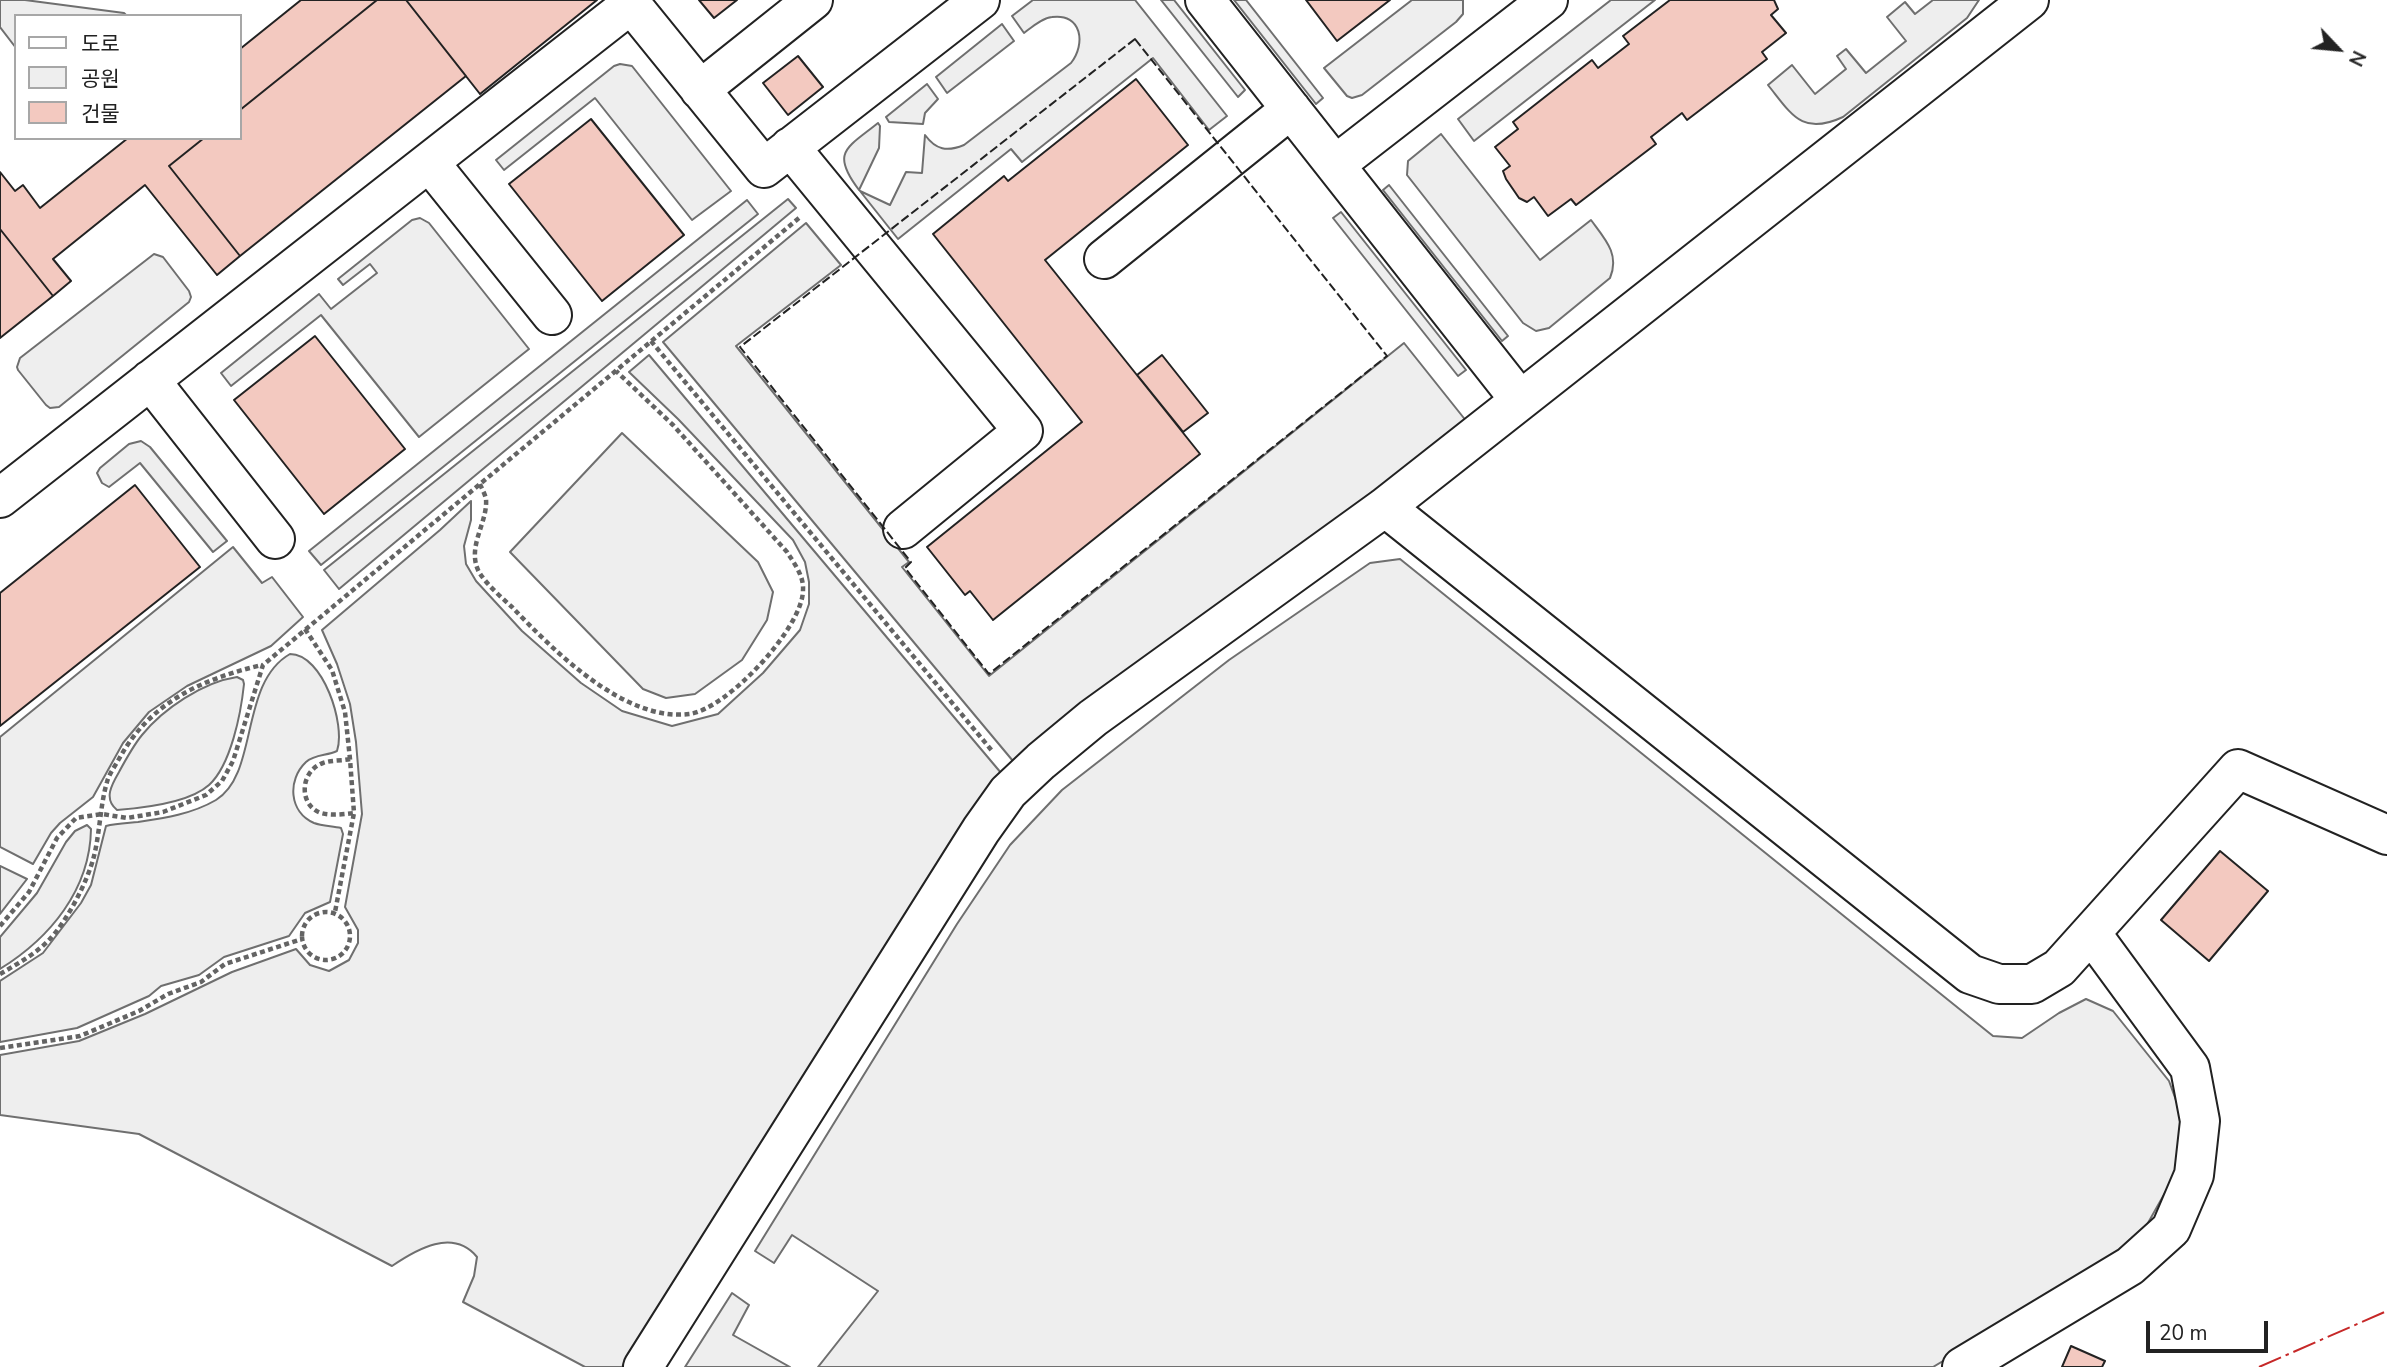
<!DOCTYPE html>
<meta charset="utf-8">
<style>
body{margin:0}
#map{position:relative;width:2387px;height:1367px;overflow:hidden;background:#fff;font-family:"Nunito Sans","Noto Sans KR",sans-serif}
canvas{display:block}
.legend{position:absolute;left:14px;top:14px;width:228px;height:126px;box-sizing:border-box;background:#fff;border:2px solid #a7a7a7;margin:0;padding:9px 12px;list-style:none;font-size:21px;color:#222}
.legend li{display:flex;align-items:center;gap:14px;height:35px}
.legend b{width:35px;border:2px solid #a7a7a7}
.north{position:absolute;left:2303px;top:14px;width:70px;height:70px;-webkit-text-stroke:5px #fff;paint-order:stroke;rotate:116deg;font-size:19px;font-weight:700;line-height:28px;text-align:center;color:#222}
.north::after{content:'';display:block;margin:auto;width:24px;height:32px;background:#222;clip-path:polygon(50% 0,100% 100%,50% 72%,0 100%)}
.scale{position:absolute;left:2146px;top:1321px;width:122px;height:32px;box-sizing:border-box;border:4px solid #222;border-top:0;padding-left:9px;font-size:21px;line-height:24px;white-space:nowrap;color:#222;-webkit-text-stroke:5px #fff;paint-order:stroke}
</style>
<div id="map">
<canvas width="2387" height="1367"></canvas>
<ul class="legend">
<li><b style="height:9px;background:#fff"></b>도로</li>
<li><b style="height:19px;background:#eee"></b>공원</li>
<li><b style="height:19px;background:#f3c9c0"></b>건물</li>
</ul>
<div class="north">N</div>
<div class="scale">20 m</div>
</div>
<script>
const g = document.querySelector('canvas').getContext('2d');
g.lineJoin = 'round';
function paint(path, color) {
  g.fillStyle = color;
  g.fill(path, 'evenodd');
}
function trace(path, color, width, dash) {
  g.strokeStyle = color;
  g.lineWidth = width;
  g.lineCap = dash ? 'butt' : 'round';
  g.setLineDash(dash || []);
  g.stroke(path);
}
const green = new Path2D(`
 M0 0H25L124 13 127 16H16V48L0 27Z
 M1033 0H1135L1227 116 1209 130 1153 58 1022 162 1011 149 898 239 860 191 890 205 906 172 922 173 925 135C936 150 947 152 964 145L1071 63C1086 44 1082 13 1052 17 1042 18 1032 27 1024 33L1012 16Z
 M1161 0H1174L1245 90 1238 97Z
 M1234 0H1246L1323 98 1316 104Z
 M1412 0H1463V14L1456 22 1362 95 1352 98 1347 96 1324 68Z
 M1611 0H1655L1474 141 1458 119Z
 M1933 0H1979L1967 18 1843 117C1802 136 1792 115 1768 85L1792 65 1815 94 1846 69 1837 56 1846 49 1866 73 1906 41 1887 17 1905 2 1915 14Z
 M1002 24 1014 41 947 93 936 77Z
 M620 64 632 66 731 191 692 220 595 98 504 170 496 160 614 66Z
 M927 84 938 99 925 113 923 124 889 122 886 117Z
 M878 123 880 126 879 148 859 190C830 152 847 148 878 123Z
 M1441 134 1540 260 1591 220C1605 239 1620 254 1610 278L1549 328 1536 331 1523 323 1407 175 1408 161Z
 M1389 185 1508 336 1502 341 1383 190Z
 M788 199 796 208 339 589 324 570Z
 M747 200 758 214 321 565 309 551Z
 M1341 212 1466 370 1458 376 1333 218Z
 M420 218 429 223 529 349 419 437 321 315 231 386 221 373 319 294 331 309 377 273 370 264 343 285 338 279 412 220Z
 M806 223 841 265 736 346 909 562 902 567 989 676 1404 343 1471 427 1018 767 663 342Z
 M154 254 163 257 189 291 191 297 189 302 59 407 50 408 46 405 18 370 17 367 20 358Z
 M649 355 1007 780 979 808 622 1367H585L463 1302 474 1276 477 1257C453 1228 417 1249 392 1266L139 1134 0 1115V1055L79 1041 145 1014 232 972 296 949 310 965 329 971 349 960 358 943V930L345 907 362 814 356 742 350 704 337 664 322 630 440 530 471 501V520L464 546 466 564 476 581 522 631 581 683 622 711 672 726 718 714 763 673 800 630 809 604V582L805 562 793 540 678 419 629 372Z
 M622 433 758 562 773 592 767 620 742 660 695 694 666 698 643 689 510 552Z
 M141 441 150 447 227 541 213 552 140 463 109 487 102 483 97 473 100 468 129 444Z
 M233 547 262 583 272 577 303 617 271 646 187 686 149 712 123 743 93 797 60 823 51 833 33 864 0 847V737Z
 M1400 559 1993 1036 2022 1038 2059 1013 2086 999 2113 1011 2169 1081 2185 1125 2179 1168 2144 1230 2124 1252 1933 1367H818L878 1291 792 1235 774 1263 755 1251 957 924 1010 845 1062 790 1229 660 1370 563Z
 M290 654C323 654 346 725 337 751 327 756 315 754 306 762 287 780 289 812 314 823 322 826 332 826 341 828L343 834 330 902 305 913 289 936 224 957 199 975 161 986 149 996 77 1028 0 1042V981L43 953 81 903 91 885 106 826C116 823 128 823 138 822 165 818 192 814 216 800 259 774 239 683 290 654Z
 M237 677 243 680 244 684C241 713 231 765 209 785 189 803 143 808 117 810 103 799 112 784 119 772 126 759 133 746 142 735 163 709 203 682 237 677Z
 M87 825 91 829C90 890 50 938 0 969V937L37 893 66 842 75 831Z
 M0 866 27 879 0 914Z
 M732 1293 749 1305 733 1335 790 1367H685Z`);
const building = new Path2D(`
 M301 0H377L240 110V49Z
 M377 0H406L466 76 240 256 169 166 204 138H240V110Z
 M406 0H597L480 94Z
 M699 0H737L714 18Z
 M1306 0H1390L1337 41Z
 M1670 0H1774L1778 9 1771 15 1786 33 1762 52 1767 59 1687 120 1682 113 1651 137 1656 144 1576 205 1571 199 1548 216 1534 197 1527 202 1519 198 1506 179 1503 171 1510 166 1495 147 1518 129 1513 122 1592 60 1598 68 1629 44 1623 36Z
 M798 56 823 87 788 115 763 83Z
 M1136 79 1188 145 1045 260 1200 454 993 620 970 591 965 595 927 547 1082 422 933 234 1004 176 1008 181Z
 M591 119 684 235 602 301 509 184Z
 M128 138H204L169 166 240 256 217 275 145 185 53 259 71 281 53 296 0 229V172L15 191 23 185 40 208Z
 M0 229 53 296 0 338Z
 M315 336 405 449 324 514 234 400Z
 M1162 355 1208 413 1183 432 1137 375Z
 M135 485 200 567 0 726V593Z
 M2220 851 2268 891 2209 961 2161 920Z
 M2071 1346 2105 1361 2102 1367H2062Z`);
const path = new Path2D(`
 M651 341 993 752
 M480 484C482 489 485 494 486 499 488 523 466 547 479 572 487 585 501 597 512 607 553 650 624 722 689 714 726 710 803 628 803 590 804 576 794 563 787 552L673 425 616 371
 M305 629 332 670 345 712 350 759 354 813 335 912
 M350 759C342 761 331 760 323 763 300 771 298 805 321 813 332 816 344 814 354 813
 M302 936a24 24 0 1 1 48 0a24 24 0 1 1-48 0Z
 M0 926 29 892 57 838 76 818 102 814 127 818 163 812 206 795 222 781 233 761 263 665 799 218
 M0 974C17 964 34 955 48 941 66 923 88 881 94 856 100 832 100 806 107 782 109 774 115 766 119 759 150 702 202 679 262 665
 M0 1048 80 1036 139 1011 168 994 201 982 225 964 302 939`);
const minor = new Path2D(`
 M1205 0 1520 400
 M700 90 813 0
 M790 147 1023 431 903 529
 M429 162 552 315
 M1335 165 1548 0
 M1104 259 1291 109
 M150 380 275 539
 M0 498 631 4 764 168 980 0
 M1385 507 1970 974 1999 984H2032L2059 968 2238 769 2387 835
 M643 1367 981 830 1008 792 1041 761 1093 718 1385 507 2029 0
 M1962 1367 2130 1266 2171 1229 2194 1175 2200 1121 2190 1068 2091 933`);
const fence = new Path2D(`
 M1135 39 1387 356 989 674 905 568 911 562 740 347Z`);
const power = new Path2D(`
 M2259 1367 2387 1311`);
paint(green, '#eee');
trace(green, '#6f6f6f', 2);
paint(building, '#f3c9c0');
trace(building, '#222', 2);
trace(minor, '#222', 42);
trace(path, '#646464', 4.5, [5, 3.5]);
trace(minor, '#fff', 38);
trace(fence, '#222', 2, [9, 3.5]);
trace(power, '#c62828', 2, [24, 5, 3.5, 5]);
</script>
